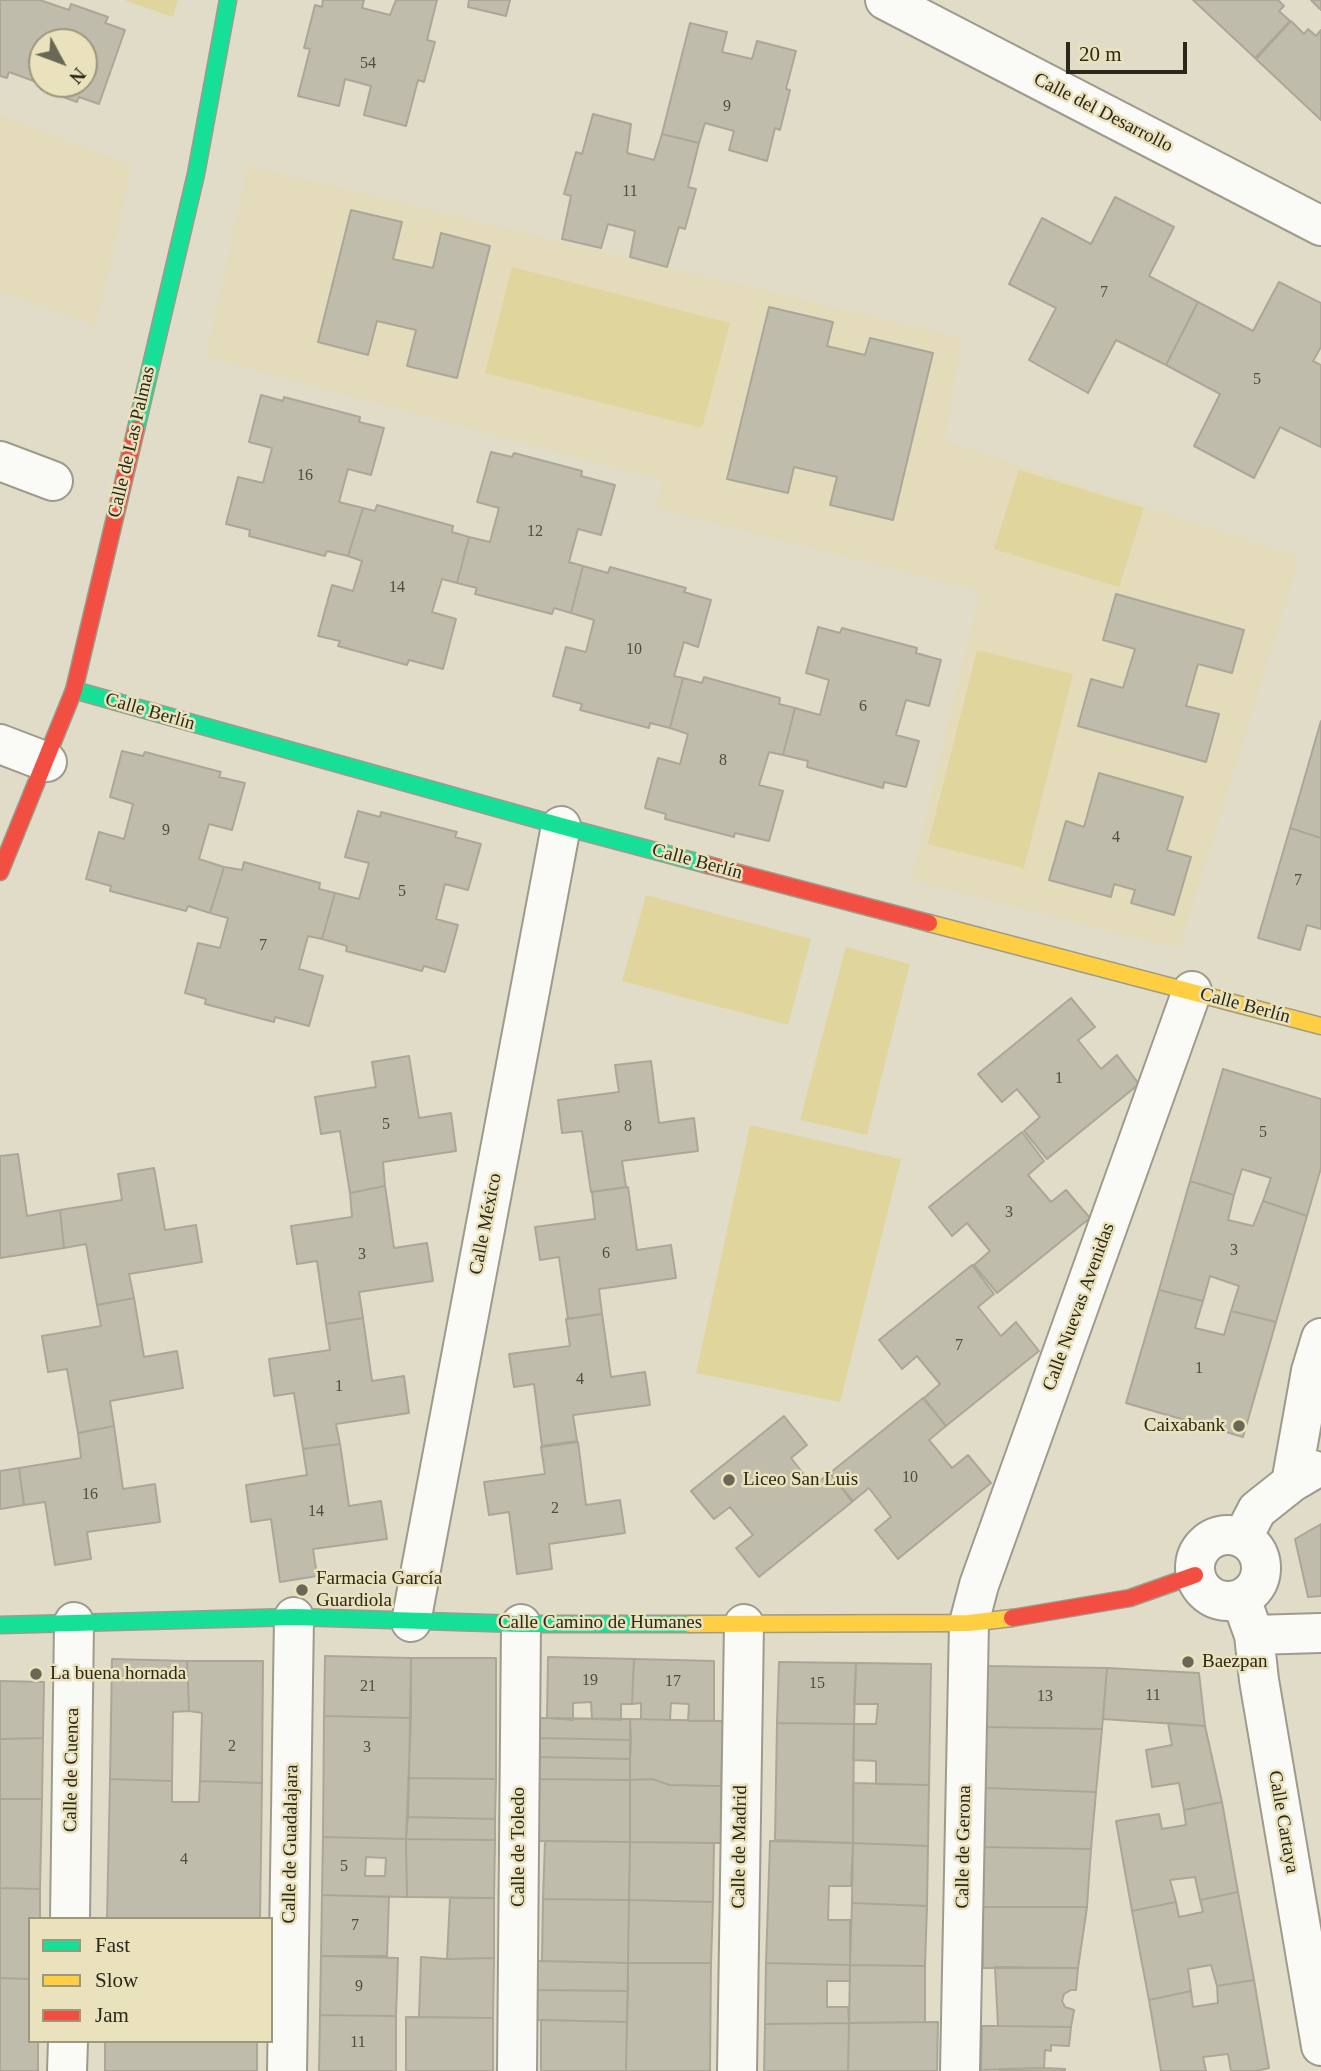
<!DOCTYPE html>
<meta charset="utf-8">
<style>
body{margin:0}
#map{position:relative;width:1321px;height:2071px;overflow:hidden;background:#e0dcc8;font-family:"Times New Roman",serif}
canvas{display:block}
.legend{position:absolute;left:28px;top:1917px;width:245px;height:126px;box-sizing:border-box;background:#eae2bd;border:2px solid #9e987b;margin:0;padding:9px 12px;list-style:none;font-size:21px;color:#2b2819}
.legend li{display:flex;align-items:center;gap:14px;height:35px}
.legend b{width:35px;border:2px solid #9e987b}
.north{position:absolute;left:28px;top:28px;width:70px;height:70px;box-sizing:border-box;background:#eae2bd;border:2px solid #9e987b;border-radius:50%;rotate:131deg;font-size:19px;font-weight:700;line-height:28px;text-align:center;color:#2b2819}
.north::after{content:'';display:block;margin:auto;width:24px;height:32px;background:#6a6756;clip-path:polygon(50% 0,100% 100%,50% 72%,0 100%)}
.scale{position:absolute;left:1066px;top:42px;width:121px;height:32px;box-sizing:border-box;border:4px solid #2b2819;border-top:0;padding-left:9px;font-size:21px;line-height:24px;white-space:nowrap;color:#2b2819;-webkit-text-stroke:5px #eae2bd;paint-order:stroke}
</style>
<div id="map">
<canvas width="1321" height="2071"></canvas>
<ul class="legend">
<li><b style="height:9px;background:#16e098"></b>Fast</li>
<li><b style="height:9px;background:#ffcf43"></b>Slow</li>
<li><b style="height:9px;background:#f24e42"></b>Jam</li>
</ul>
<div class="north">N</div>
<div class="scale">20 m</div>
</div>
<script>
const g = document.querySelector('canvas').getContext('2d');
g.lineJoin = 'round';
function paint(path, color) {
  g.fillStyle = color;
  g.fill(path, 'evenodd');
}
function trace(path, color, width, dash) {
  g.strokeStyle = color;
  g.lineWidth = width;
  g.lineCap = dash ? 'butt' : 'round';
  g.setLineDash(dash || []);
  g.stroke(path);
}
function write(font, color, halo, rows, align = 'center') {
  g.font = font + ' "Times New Roman",serif';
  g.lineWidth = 5;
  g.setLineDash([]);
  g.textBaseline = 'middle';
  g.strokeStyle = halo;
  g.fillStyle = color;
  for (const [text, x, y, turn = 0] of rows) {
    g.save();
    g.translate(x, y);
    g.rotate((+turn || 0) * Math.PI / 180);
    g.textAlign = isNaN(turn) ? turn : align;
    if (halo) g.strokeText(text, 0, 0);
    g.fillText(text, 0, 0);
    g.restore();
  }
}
const built = new Path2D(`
 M0 115 132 166 96 326 0 290Z
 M248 166 962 338 945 441 1300 557 1179 949 911 880 980 591 656 508 662 480 206 357Z`);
const green = new Path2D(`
 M124 0H178L173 17Z
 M512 267 730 323 702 428 485 373Z
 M1019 470 1144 508 1119 587 994 549Z
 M977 650 1073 674 1024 868 928 844Z
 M646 895 811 939 788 1025 622 981Z
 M846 947 910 964 867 1135 800 1120Z
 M750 1125 901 1159 840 1402 696 1373Z`);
const building = new Path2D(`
 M0 0H40L69 10 71 4 108 17 105 23 125 30 99 104 79 97 77 102 41 89 43 84H84V42H42V84L9 72 7 78 0 76Z
 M323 0H364L362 8 390 15 396 0H437L427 40 435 42 424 82 418 80 406 126 364 115 371 86 345 79 339 106 298 96 310 49 304 48 315 5 322 7Z
 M469 0H510L506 16 468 7Z
 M1193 0H1278L1284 6 1279 11 1290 21 1255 58Z
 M1311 0H1321V10Z
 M1291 21 1304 34 1308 29 1316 36 1321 30V120L1256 59Z
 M690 23 727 32 722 52 752 59 757 41 796 51 786 89 790 90 780 130 775 128 767 161 729 150 734 131 705 123 699 143 662 134Z
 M593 114 631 124 627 153 654 160 662 134 699 143 688 187 696 189 685 229 679 227 667 267 630 257 635 231 608 224 601 248 562 239 571 196 564 194 576 152 582 154Z
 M1115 197 1174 227 1149 276 1198 302 1166 365 1116 340 1088 393 1029 360 1056 308 1009 284 1042 218 1091 244Z
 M351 210 402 222 393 259 433 268 441 233 490 246 457 378 407 366 416 330 377 321 368 355 318 342Z
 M1279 282 1321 303V347L1313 361 1321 365V447L1280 427 1254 478 1194 446 1220 394 1166 365 1198 302 1253 331Z
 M769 307 833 322 827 346 865 355 870 338 933 353 893 520 830 505 837 477 794 467 788 493 727 479Z
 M261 395 283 401 284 397 360 417 359 422 384 428 371 475 348 469 339 502 363 508 348 556 327 551 325 556 249 536 250 530 226 524 238 477 263 483 272 448 249 442Z
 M491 452 512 457 514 453 582 471 581 476 615 485 601 535 578 529 569 562 583 566 571 613 554 608 552 614 475 594 477 588 457 583 469 537 490 542 499 508 477 502Z
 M377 505 453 526 452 532 469 537 457 583 442 579 432 612 456 619 443 669 409 660 407 665 338 646 340 641 318 636 332 585 353 591 362 561 348 556 363 508 375 511Z
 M583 566 608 573 610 567 686 588 684 592 711 600 698 647 684 642 674 676 683 678 670 728 650 723 649 728 580 710 582 704 553 696 566 647 586 652 594 620 571 613Z
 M1116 594 1244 630 1232 673 1198 664 1186 706 1219 714 1206 762 1078 726 1091 679 1123 688 1135 649 1103 640Z
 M818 627 840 633 842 628 917 648 916 653 941 660 929 706 906 700 896 735 919 741 906 787 884 782 883 788 807 767 808 761 783 755 795 708 820 715 829 680 806 673Z
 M704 677 780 698 779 704 795 708 783 755 769 752 759 785 783 791 769 841 735 833 734 837 665 819 666 814 645 808 658 758 680 764 688 734 670 728 683 678 702 683Z
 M1321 721V838L1290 828Z
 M122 751 143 756 145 752 221 772 219 777 245 783 232 830 209 824 199 859 224 867 210 913 188 906 186 911 110 891 111 886 86 879 99 832 124 839 133 804 110 797Z
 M1099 773 1183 797 1167 850 1191 857 1174 915 1131 903 1135 890 1114 884 1111 897 1049 880 1066 821 1084 827Z
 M358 811 380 817 381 812 457 832 455 837 481 844 468 890 445 884 436 919 458 925 445 972 424 966 422 971 346 951 347 946 322 939 335 893 359 899 369 863 345 857Z
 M1290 828 1321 838V929L1307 925 1300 950 1258 938Z
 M244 862 320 883 319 889 335 893 322 939 308 936 299 969 323 976 309 1026 275 1017 274 1022 205 1004 206 999 185 993 198 943 220 948 228 918 210 913 224 867 242 870Z
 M1071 998 1095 1027 1078 1040 1101 1069 1117 1055 1139 1084 1047 1159 1024 1131 1040 1117 1017 1089 1002 1102 978 1074Z
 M409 1056 419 1118 451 1113 456 1151 383 1162 385 1186 350 1193 340 1131 321 1134 315 1097 376 1087 372 1062Z
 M651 1061 659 1123 694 1118 698 1151 622 1161 626 1187 591 1192 582 1131 562 1133 558 1100 619 1092 615 1065Z
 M1223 1069 1321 1099V1168L1307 1216 1263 1201 1271 1178 1242 1169 1234 1195 1190 1181Z
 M1022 1132 1044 1161 1028 1175 1051 1202 1066 1190 1090 1218 997 1293 974 1265 990 1251 967 1223 952 1236 929 1207Z
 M18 1154 27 1216 60 1210 64 1248 0 1258V1156Z
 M154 1168 165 1230 196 1225 202 1262 129 1274 134 1298 97 1305 86 1244 64 1248 60 1210 122 1200 118 1174Z
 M1190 1181 1234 1195 1228 1220 1253 1226 1263 1201 1307 1216 1276 1322 1231 1311 1239 1286 1210 1276 1203 1301 1159 1290Z
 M385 1186 394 1248 427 1243 433 1281 359 1292 363 1318 326 1324 317 1261 297 1264 291 1226 352 1217 350 1193Z
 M628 1187 637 1250 671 1245 676 1278 599 1289 602 1314 568 1319 559 1257 540 1260 535 1227 595 1219 592 1192Z
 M972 1265 994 1294 978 1307 1001 1336 1016 1322 1039 1351 946 1426 924 1398 940 1384 917 1356 902 1369 879 1340Z
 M1159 1290 1203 1301 1195 1328 1224 1335 1231 1311 1276 1322 1243 1437 1126 1403Z
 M134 1298 144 1357 177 1351 183 1388 110 1401 114 1426 78 1433 67 1369 48 1372 42 1336 101 1326 97 1305Z
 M602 1314 611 1377 645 1372 650 1405 573 1415 577 1441 542 1446 534 1384 514 1387 509 1354 570 1346 566 1319Z
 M363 1318 372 1381 404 1376 409 1413 336 1424 340 1444 303 1449 294 1393 274 1396 269 1359 330 1350 326 1324Z
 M923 1398 946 1426 929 1440 952 1468 968 1455 991 1483 898 1559 875 1530 891 1517 869 1488 853 1501 830 1473Z
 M784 1416 807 1445 791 1458 813 1486 830 1473 852 1502 759 1577 736 1548 753 1535 730 1507 714 1519 691 1491Z
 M114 1426 123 1489 155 1484 160 1522 87 1532 91 1559 55 1565 45 1502 24 1505 19 1468 81 1458 78 1433Z
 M578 1442 586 1505 620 1500 625 1533 549 1544 552 1569 517 1574 509 1512 489 1515 484 1482 545 1474 541 1447Z
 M340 1444 349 1506 381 1501 387 1539 313 1549 317 1576 280 1582 271 1519 251 1522 246 1485 307 1475 303 1449Z
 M19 1468 24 1505 0 1509V1471Z
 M1321 1524V1596L1308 1597 1295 1539Z
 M325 1656 411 1658V1718L324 1716Z
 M548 1657 634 1659 632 1704H621V1720L592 1719 591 1702 573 1703V1720L547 1718Z
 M411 1658H496V1779L409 1778Z
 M112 1659 187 1661 189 1711 173 1712 172 1781 110 1779Z
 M634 1659 714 1661V1721H688L689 1704 671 1703 670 1720 641 1719V1703L632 1704Z
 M187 1661H263L262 1783 200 1781 202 1713 189 1711Z
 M779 1662 856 1663 854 1724 777 1723Z
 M856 1663 931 1664 929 1785 876 1784V1761L853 1760 854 1724H876L878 1704H854Z
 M987 1666 1107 1668 1102 1729 986 1727Z
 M1107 1668 1199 1673 1205 1726 1103 1719Z
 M0 1681 44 1682 43 1738 0 1739Z
 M324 1716 411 1718 406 1839 323 1837Z
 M540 1718 630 1719 631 1740 540 1738Z
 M630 1719 723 1721 721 1786 670 1785 652 1779 630 1780Z
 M777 1723 854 1724 853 1843 775 1840Z
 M1168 1723 1205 1726 1222 1802 1184 1810 1179 1783 1152 1787 1146 1750 1172 1745Z
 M986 1727 1102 1729 1096 1792 985 1788Z
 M43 1738 42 1799H0V1739Z
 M540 1738 631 1740 630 1759 540 1757Z
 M540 1757 630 1759V1780L539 1779Z
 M409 1778 496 1779 495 1819 408 1817Z
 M110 1779 172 1781V1802H199L200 1781 262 1783 260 1919H107Z
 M539 1779 630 1780V1842L538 1841Z
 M652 1779 670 1785 721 1786V1843L630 1842V1780Z
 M853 1783 929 1785 928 1846 853 1843Z
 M985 1788 1096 1792 1091 1849 984 1847Z
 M0 1799H42L40 1889 0 1888Z
 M1222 1802 1238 1892 1200 1900 1195 1877 1170 1880 1176 1902 1132 1911 1116 1821 1159 1814 1162 1829 1186 1825 1184 1810Z
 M408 1817 495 1819V1840L406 1839Z
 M323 1837 406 1839 407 1897 322 1895ZM366 1857 386 1858 385 1876H365Z
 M406 1839 495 1840 494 1898 407 1897Z
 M545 1841 630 1842 629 1900 543 1899Z
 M770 1841 853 1843 851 1886H829L828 1920H850V1965L766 1963Z
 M630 1842 714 1843 713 1902 629 1900Z
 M853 1843 928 1846 927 1906 852 1903Z
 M984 1847 1091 1849 1087 1907H983Z
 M0 1888 40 1889V1919H30V1979L0 1978Z
 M1238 1892 1254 1980 1217 1986 1211 1965 1188 1969 1191 1991 1149 2000 1132 1911 1176 1902 1179 1917 1203 1912 1200 1900Z
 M322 1895 389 1897 387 1956H321Z
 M450 1898H494V1958L447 1959Z
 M543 1899 629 1900 628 1963 542 1961Z
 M629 1900 713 1902 711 1963H628Z
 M852 1903 927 1906 925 1966 850 1965Z
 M983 1907H1087L1078 1968H983Z
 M321 1956 398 1958 396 2016 320 2015Z
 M421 1957 447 1959 494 1958 493 2018 419 2017Z
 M537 1961 628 1963V1991L536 1990Z
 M628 1963H711L710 2071H626Z
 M766 1963 850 1965V1981H827V2007H848L849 2023 765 2024Z
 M850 1965 925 1966V2022L849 2023Z
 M995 1967 1078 1968 1076 1990H1071L1064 1994 1062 2001 1065 2007 1074 2010 1071 2027 998 2026Z
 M0 1978 30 1979V2041H38V2071H0Z
 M1254 1980 1269 2068 1256 2071H1231L1228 2054 1203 2057 1206 2071H1161L1149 2000 1191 1991 1193 2007 1218 2003 1217 1986Z
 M536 1990 628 1991 627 2022 536 2020Z
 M320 2015 396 2016V2071H319Z
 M406 2017 493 2018V2071H406Z
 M541 2020 627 2022 626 2071H541Z
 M938 2022 937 2071H848L849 2023Z
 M849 2023 848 2071H764L765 2024Z
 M982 2026H998L1071 2027 1069 2046 1051 2045V2051L1045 2050 1044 2068 981 2070Z
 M105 2041H257V2071H105Z
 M1044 2068 1065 2069V2071H1000V2069Z`);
const street = new Path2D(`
 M885 0 1321 226
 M0 461 53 481
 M0 744 47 762
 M1291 1483 1311 1371 1321 1338
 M1195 1568a33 33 0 1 1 66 0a33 33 0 1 1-66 0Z
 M1243 1537 1257 1510 1291 1483 1313 1470
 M1241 1599 1254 1635 1259 1680 1321 2046
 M411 1622 561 826
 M1254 1635 1321 1633
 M70 1919 74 1622
 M67 2071 68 2041
 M287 2071 294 1617
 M517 2071 521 1624
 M737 2071 744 1624
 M960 2071 969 1623 979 1585 1192 991`);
const fast = new Path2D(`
 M136 429 196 174 228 0
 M74 690 561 826 708 865
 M0 1625 294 1617 521 1624H690`);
const slow = new Path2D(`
 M929 923 1321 1026
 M690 1624 969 1623 1012 1618`);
const jam = new Path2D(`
 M708 865 929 923
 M0 872 74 690 136 429
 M1012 1618 1130 1598 1195 1575`);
const markers = [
 [1239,1426,7,"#6a6756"],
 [729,1480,7,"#6a6756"],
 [302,1590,7,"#6a6756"],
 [1188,1662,7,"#6a6756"],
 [36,1674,7,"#6a6756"]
];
const numberNames = [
 ["54",368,64],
 ["9",727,107],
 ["11",630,192],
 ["7",1104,293],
 ["5",1257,380],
 ["16",305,476],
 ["12",535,532],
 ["14",397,588],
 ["10",634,650],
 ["6",863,707],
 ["8",723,761],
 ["9",166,831],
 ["4",1116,838],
 ["7",1298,881],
 ["5",402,892],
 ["7",263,946],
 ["1",1059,1079],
 ["5",386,1125],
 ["8",628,1127],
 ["5",1263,1133],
 ["3",1009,1213],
 ["3",1234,1251],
 ["6",606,1254],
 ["3",362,1255],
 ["7",959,1346],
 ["1",1199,1369],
 ["4",580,1380],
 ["1",339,1387],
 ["10",910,1478],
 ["16",90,1495],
 ["2",555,1509],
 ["14",316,1512],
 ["19",590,1681],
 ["17",673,1682],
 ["15",817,1684],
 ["21",368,1687],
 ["11",1153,1696],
 ["13",1045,1697],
 ["2",232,1747],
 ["3",367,1748],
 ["4",184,1860],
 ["5",344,1867],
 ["7",355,1926],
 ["9",359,1987],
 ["11",358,2043]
];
const streetNames = [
 ["Calle del Desarrollo",1103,113,27],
 ["Calle de Las Palmas",132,442,-77],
 ["Calle Berlín",150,712,16],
 ["Calle Berlín",697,862,15],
 ["Calle Berlín",1245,1006,15],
 ["Calle México",486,1224,-79],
 ["Calle Nuevas Avenidas",1079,1307,-70],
 ["Calle Camino de Humanes",600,1623],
 ["Calle de Cuenca",72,1770,-89],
 ["Calle Cartaya",1283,1822,80],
 ["Calle de Guadalajara",291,1844,-89],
 ["Calle de Toledo",519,1847,-90],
 ["Calle de Madrid",740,1847,-89],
 ["Calle de Gerona",964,1847,-89]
];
const poiNames = [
 ["Caixabank",1225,1426,"right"],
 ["Liceo San Luis",743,1480],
 ["Farmacia García",316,1579],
 ["Guardiola",316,1601],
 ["Baezpan",1202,1662],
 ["La buena hornada",50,1674]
];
paint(built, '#e3dbba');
paint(green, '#e1d59e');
paint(building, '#bfbcac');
trace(building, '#aba798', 2);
trace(street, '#9e9b8b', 42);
trace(fast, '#9e9b8b', 19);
trace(slow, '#9e9b8b', 19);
trace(jam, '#9e9b8b', 19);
trace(street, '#fafaf7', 38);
trace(fast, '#16e098', 16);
trace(slow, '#ffcf43', 16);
trace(jam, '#f24e42', 16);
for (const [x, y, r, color] of markers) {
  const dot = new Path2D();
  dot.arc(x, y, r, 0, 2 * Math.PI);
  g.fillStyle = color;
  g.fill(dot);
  trace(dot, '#eae2bd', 2.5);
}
write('16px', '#504d3e', null, numberNames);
write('19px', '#2b2819', '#eae2bd', streetNames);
write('19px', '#2b2819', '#eae2bd', poiNames, 'left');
</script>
